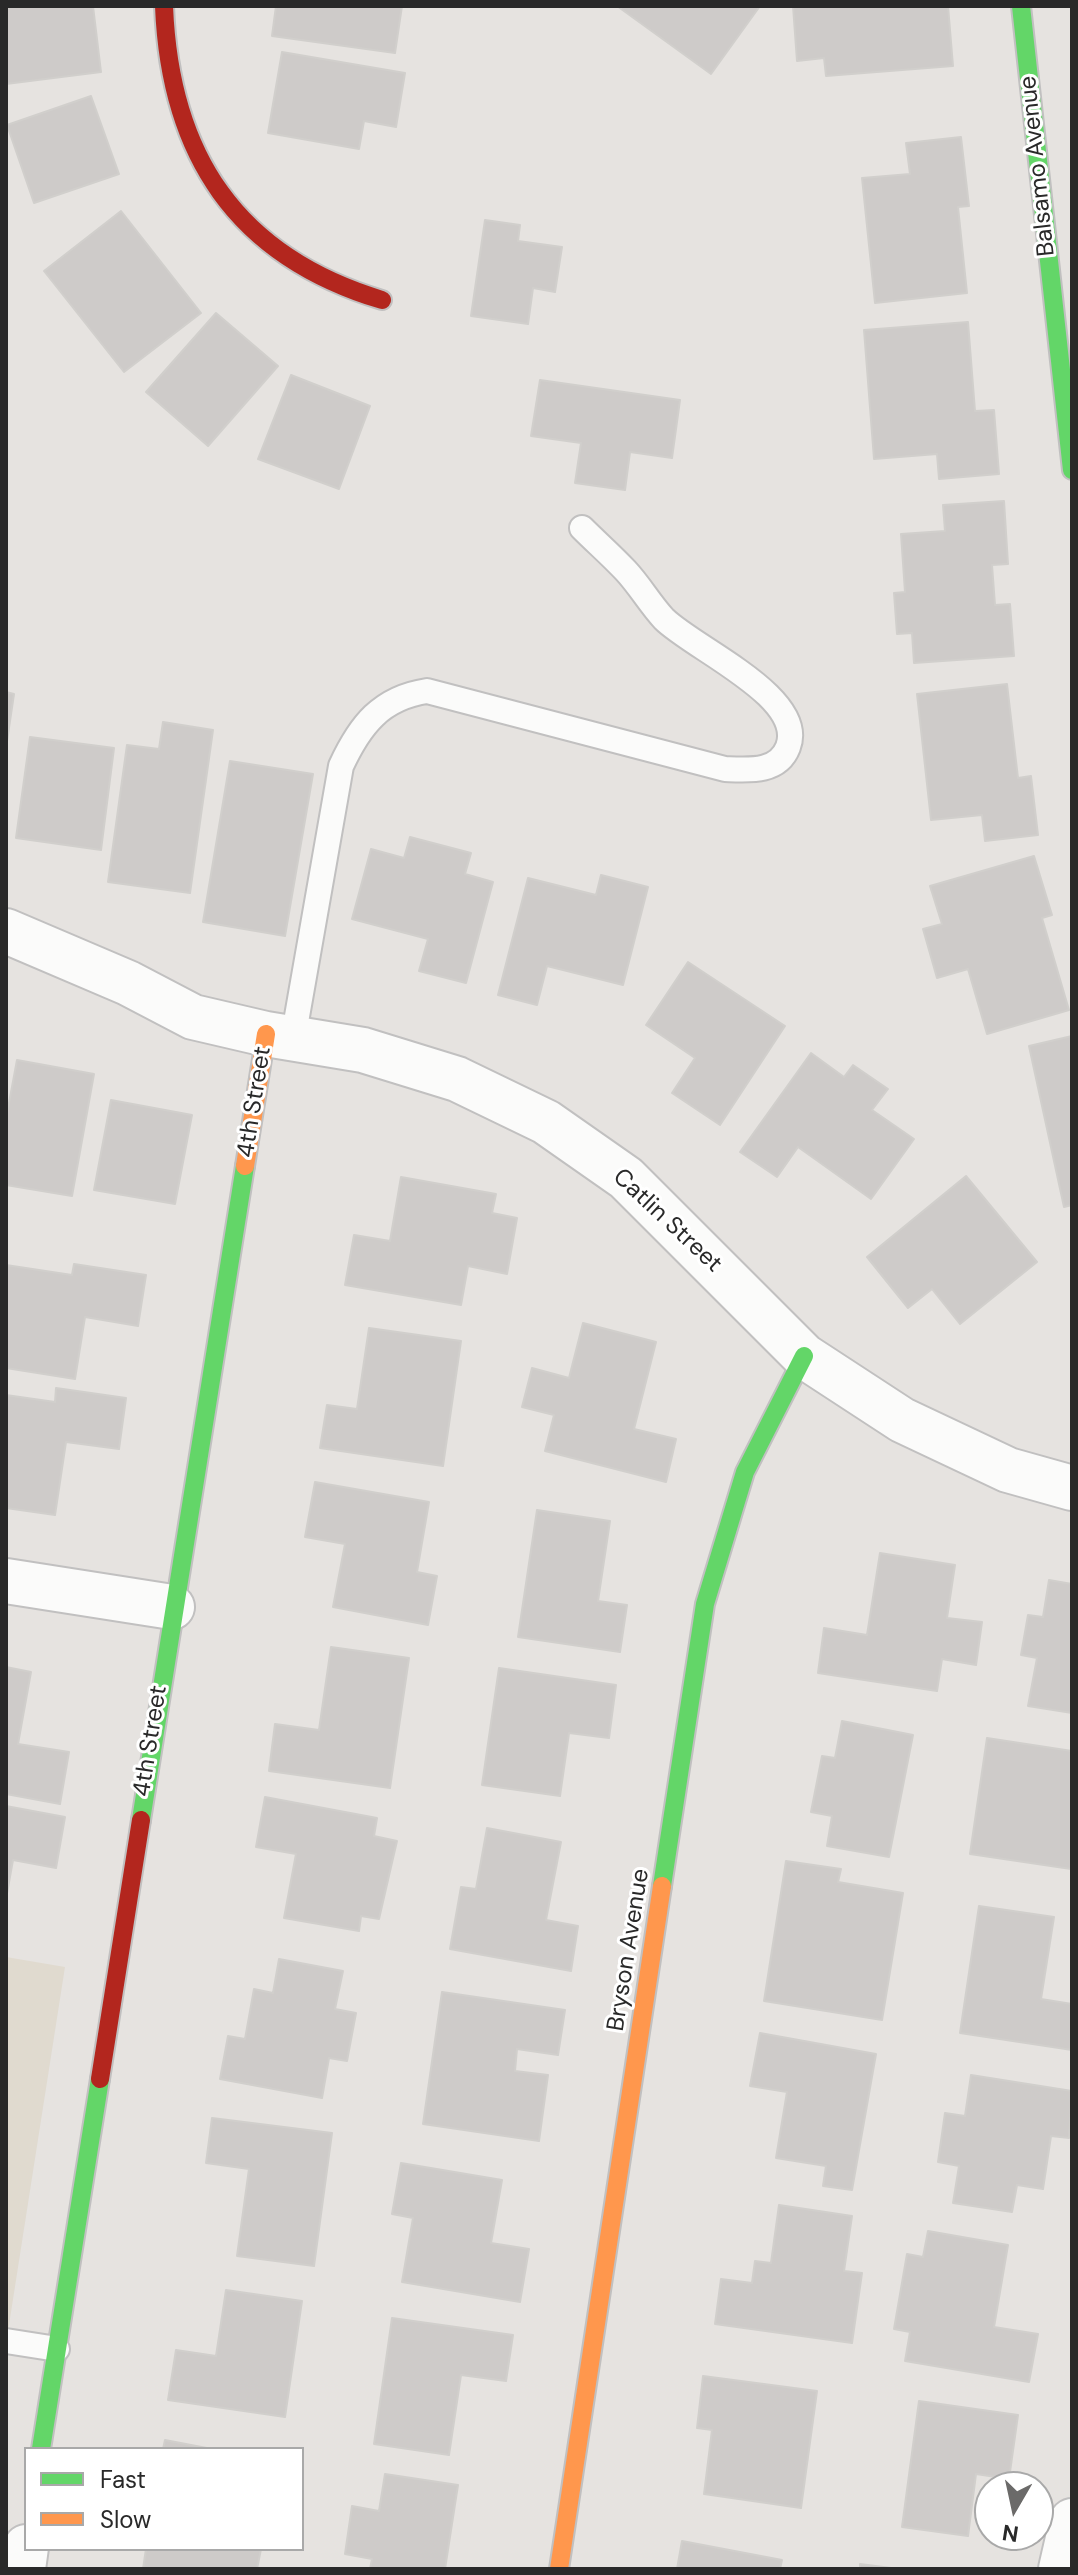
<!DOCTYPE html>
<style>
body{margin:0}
#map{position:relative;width:1078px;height:2575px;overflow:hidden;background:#e6e3e0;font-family:"DM Sans",sans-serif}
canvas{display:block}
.frame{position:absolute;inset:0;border:8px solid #292929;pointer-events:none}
.legend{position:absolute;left:24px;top:2447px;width:280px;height:104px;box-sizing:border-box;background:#fff;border:2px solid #a9a9a9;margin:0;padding:10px 14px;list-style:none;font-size:24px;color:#292929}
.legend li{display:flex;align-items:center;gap:16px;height:40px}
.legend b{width:40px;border:2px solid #a9a9a9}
.north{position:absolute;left:974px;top:2471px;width:80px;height:80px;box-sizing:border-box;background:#fff;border:2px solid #a9a9a9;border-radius:50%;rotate:189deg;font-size:22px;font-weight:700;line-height:32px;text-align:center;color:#292929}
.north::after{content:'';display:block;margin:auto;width:28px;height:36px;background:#6b6a69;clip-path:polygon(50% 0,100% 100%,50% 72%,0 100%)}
</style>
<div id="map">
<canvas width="1078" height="2575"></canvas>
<div class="frame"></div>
<ul class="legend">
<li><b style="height:10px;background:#63d668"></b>Fast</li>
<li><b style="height:10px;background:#ff974d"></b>Slow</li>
</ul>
<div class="north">N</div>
</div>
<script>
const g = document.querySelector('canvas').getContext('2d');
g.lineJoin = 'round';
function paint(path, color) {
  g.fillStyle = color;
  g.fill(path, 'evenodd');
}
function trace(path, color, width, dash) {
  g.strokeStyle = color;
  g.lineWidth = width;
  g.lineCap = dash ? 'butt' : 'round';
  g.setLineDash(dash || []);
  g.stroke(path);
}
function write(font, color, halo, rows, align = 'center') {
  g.font = font + ' "DM Sans",sans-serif';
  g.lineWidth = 6;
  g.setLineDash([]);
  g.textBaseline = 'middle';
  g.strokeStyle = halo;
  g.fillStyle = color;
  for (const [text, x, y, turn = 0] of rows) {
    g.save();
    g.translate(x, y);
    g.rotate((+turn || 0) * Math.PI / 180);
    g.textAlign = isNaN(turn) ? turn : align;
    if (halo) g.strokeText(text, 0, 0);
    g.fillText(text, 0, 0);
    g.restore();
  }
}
const education = new Path2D(`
 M6 1957 65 1967 6 2344Z`);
const building = new Path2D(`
 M6 6H93L101 72 6 84Z
 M276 6H402L395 53 272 36Z
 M617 6H760L711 74Z
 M793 6H948L953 66 826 76 824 58 797 61Z
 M282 52 405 73 396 127 364 121 359 149 268 133Z
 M91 96 119 174 34 203 7 125Z
 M961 137 969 206 958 207 967 293 875 303 862 178 910 174 906 143Z
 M121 211 201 313 124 372 44 271Z
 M485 220 520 225 518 241 562 247 555 292 533 288 528 324 471 316Z
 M216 313 278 366 208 446 146 392Z
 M968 322 975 411 994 410 999 474 939 479 937 454 874 459 864 330Z
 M291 375 370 406 339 489 258 459Z
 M540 380 680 400 672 458 630 452 625 490 575 483 581 443 531 436Z
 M1004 501 1008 564 992 565 995 605 1010 604 1014 656 914 663 912 633 897 634 894 593 905 592 901 534 945 531 943 505Z
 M1007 684 1018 778 1031 776 1038 835 985 841 982 815 931 820 917 694Z
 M6 692 14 694 6 748Z
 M163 722 213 730 190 893 108 882 127 745 159 749Z
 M30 737 114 748 101 850 16 838Z
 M230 761 313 774 285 936 203 922Z
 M410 837 471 853 465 874 493 882 466 983 419 971 428 939 352 919 371 849 404 858Z
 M1034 856 1052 915 1042 918 1069 1010 987 1034 968 969 937 978 923 929 942 924 930 886Z
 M601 875 648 887 623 985 547 966 537 1005 498 995 528 878 596 895Z
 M688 962 785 1026 720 1125 672 1093 695 1058 646 1025Z
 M1072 1036V1205L1064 1207 1029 1046Z
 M811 1053 844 1077 853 1065 888 1089 872 1110 914 1139 871 1199 798 1147 777 1177 740 1152Z
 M17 1060 94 1074 72 1196 6 1185V1119Z
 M111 1100 192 1115 175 1204 94 1190Z
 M966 1176 1037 1262 960 1324 932 1289 908 1308 867 1257Z
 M401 1177 496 1194 492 1213 517 1218 507 1274 468 1266 461 1305 345 1285 354 1235 390 1241Z
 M74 1264 146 1275 138 1326 85 1317 75 1379 6 1368V1265L72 1275Z
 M583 1323 656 1342 634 1429 676 1439 666 1482 545 1451 554 1415 522 1407 532 1368 569 1378Z
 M369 1328 461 1341 443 1466 320 1448 327 1405 357 1409Z
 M56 1388 126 1398 119 1449 66 1442 55 1515 6 1508V1395L55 1402Z
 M315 1482 429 1502 417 1572 437 1576 428 1625 333 1607 345 1544 305 1537Z
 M537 1510 610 1521 598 1601 627 1605 620 1652 518 1637Z
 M880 1553 955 1565 947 1618 982 1622 976 1665 942 1659 937 1691 818 1673 824 1628 867 1635Z
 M1049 1580 1072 1584V1713L1028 1706 1037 1658 1021 1655 1028 1615 1043 1617Z
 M331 1647 409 1658 390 1788 269 1771 275 1724 319 1730Z
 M6 1667 31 1672 18 1744 69 1752 60 1804 6 1794Z
 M499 1668 616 1685 609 1738 569 1733 560 1796 482 1785Z
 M842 1721 913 1735 889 1857 827 1846 832 1816 811 1812 822 1756 835 1758Z
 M987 1738 1072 1751 1071 1869 970 1854Z
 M265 1797 377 1818 374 1836 397 1841 379 1919 361 1916 359 1931 284 1918 296 1854 256 1847Z
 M6 1806 65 1817 56 1868 13 1860 6 1899Z
 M487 1828 561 1842 546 1920 578 1926 571 1971 450 1949 461 1887 476 1889Z
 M786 1861 841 1869 838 1882 903 1893 882 2020 764 2001Z
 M979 1906 1054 1917 1041 1999 1072 2004V2050L960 2033Z
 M279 1959 343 1971 335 2009 356 2013 347 2061 329 2058 322 2098 220 2079 228 2036 245 2039 254 1989 273 1993Z
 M442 1992 565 2010 558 2055 517 2049 515 2071 548 2075 539 2141 423 2124Z
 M760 2033 876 2054 852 2190 823 2186 826 2166 776 2158 787 2092 750 2086Z
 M971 2075 1072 2091 1069 2138 1051 2136 1043 2189 1017 2185 1012 2212 953 2203 959 2166 938 2162 945 2113 965 2116Z
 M212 2118 332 2133 314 2266 237 2256 249 2169 206 2163Z
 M401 2163 502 2180 491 2243 529 2249 520 2302 402 2282 413 2218 392 2214Z
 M779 2205 852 2216 844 2271 862 2273 852 2343 715 2324 721 2279 752 2283 755 2261 771 2263Z
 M928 2231 1008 2245 994 2327 1038 2334 1029 2382 905 2361 910 2332 894 2329 907 2254 923 2257Z
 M226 2290 302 2301 285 2417 168 2400 176 2350 216 2356Z
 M392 2318 513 2335 506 2381 461 2375 449 2455 374 2444Z
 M703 2376 817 2391 801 2508 704 2494 712 2430 697 2428Z
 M919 2401 1018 2415 1009 2479 976 2474 968 2536 902 2527Z
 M165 2440 212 2449H163Z
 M385 2474 458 2485 445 2569H370L372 2559 345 2554 352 2506 379 2511Z
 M682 2541 782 2560 780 2569H677Z
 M146 2549H261L257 2569H143Z
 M860 2564 899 2569H860Z`);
const lane = new Path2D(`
 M293 1039 341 766C360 725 381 698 427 691L725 769C749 770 778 773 788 747 807 697 694 649 664 619 650 604 640 586 626 571 612 556 596 542 582 528
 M6 2341 57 2349`);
const street = new Path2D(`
 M6 931 128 983 193 1017 266 1034 363 1050 457 1079 546 1122 626 1178 804 1356 902 1420 1008 1470 1072 1488
 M6 1581 172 1607
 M23 2569 26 2547
 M1061 2569 1072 2521`);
const fast = new Path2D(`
 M1021 6 1072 470
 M141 1820 245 1166
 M662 1886 705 1604 745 1472 804 1356
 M41 2449 100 2079`);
const slow = new Path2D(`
 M245 1166 266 1034
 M559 2569 662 1886`);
const jam = new Path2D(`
 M164 6C170 155 236 256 382 300
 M100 2079 141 1820`);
const streetNames = [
 ["Balsamo Avenue",1038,166,-96],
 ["4th Street",255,1102,-81],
 ["Catlin Street",667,1221,43],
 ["4th Street",151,1741,-81],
 ["Bryson Avenue",629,1950,-81]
];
paint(education, '#e0dacf');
paint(building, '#cecbc9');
trace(building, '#d1cfcc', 2);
trace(lane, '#c1c0c0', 28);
trace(street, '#c1c0c0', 48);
trace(fast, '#c1c0c0', 22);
trace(slow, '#c1c0c0', 22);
trace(jam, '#c1c0c0', 22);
trace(lane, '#fbfbfa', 24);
trace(street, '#fbfbfa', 44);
trace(fast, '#63d668', 18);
trace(slow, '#ff974d', 18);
trace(jam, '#b3261e', 18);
write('24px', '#292929', '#fff', streetNames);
</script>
